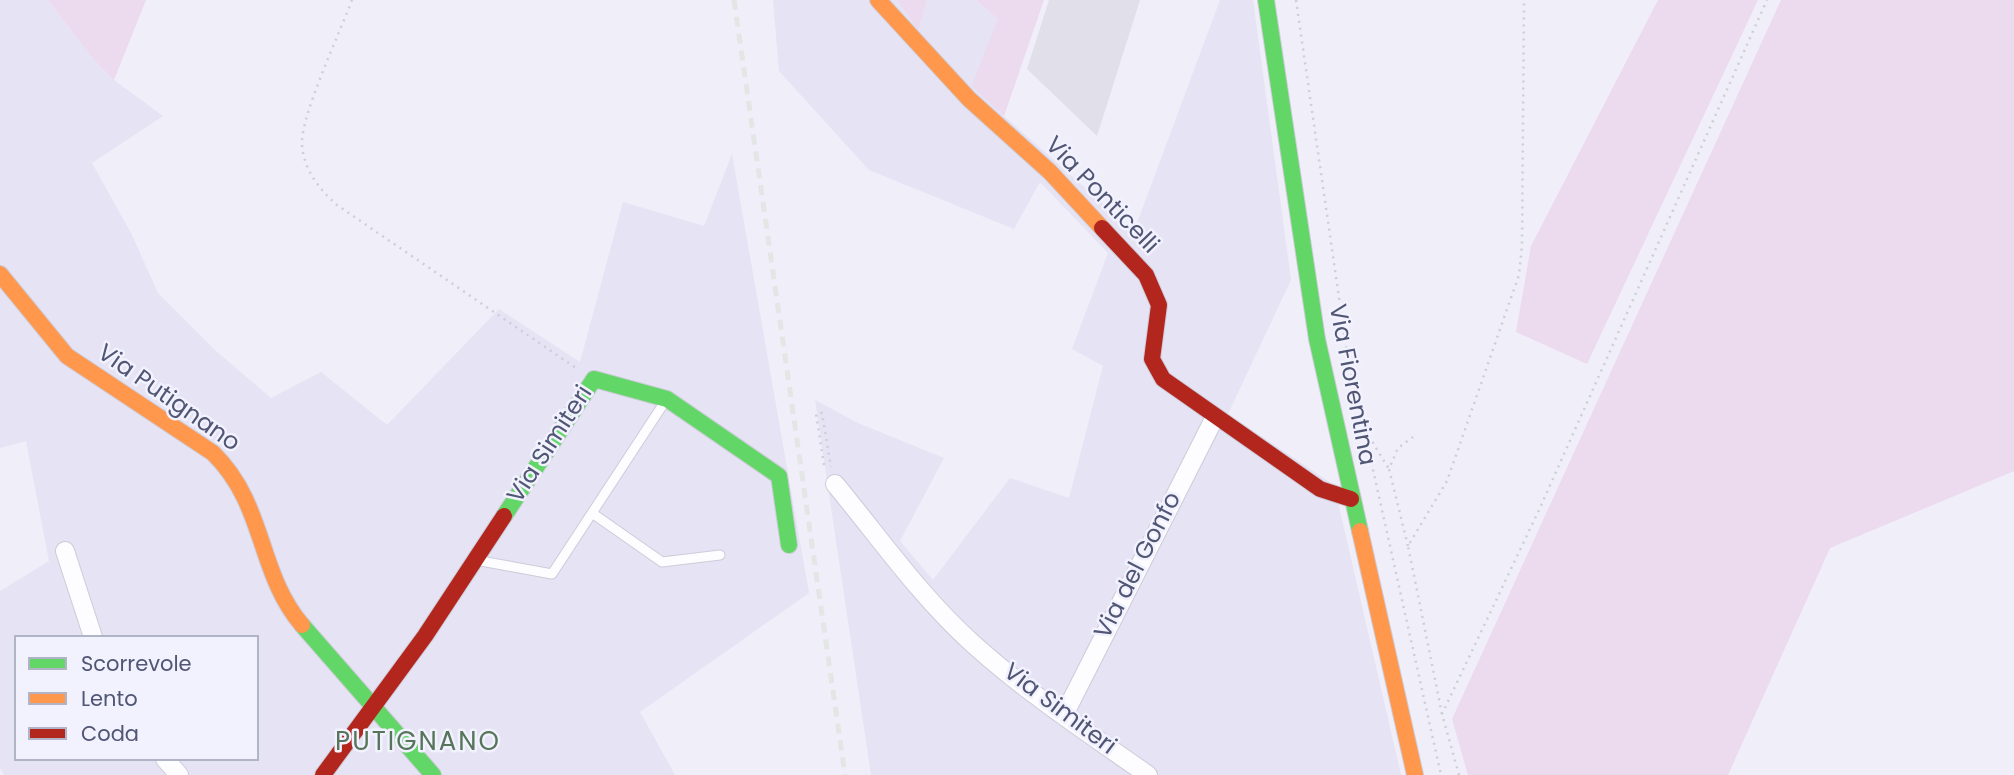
<!DOCTYPE html>
<style>
body{margin:0}
#map{position:relative;width:2014px;height:775px;overflow:hidden;background:#f0eef8;font-family:Poppins,sans-serif}
canvas{display:block}
.legend{position:absolute;left:14px;top:635px;width:245px;height:126px;box-sizing:border-box;background:#f2f1fe;border:2px solid #b1b3c7;margin:0;padding:9px 12px;list-style:none;font-size:21px;color:#505674}
.legend li{display:flex;align-items:center;gap:14px;height:35px}
.legend b{width:35px;border:2px solid #b1b3c7}
</style>
<div id="map">
<canvas width="2014" height="775"></canvas>
<ul class="legend">
<li><b style="height:9px;background:#63d668"></b>Scorrevole</li>
<li><b style="height:9px;background:#ff974d"></b>Lento</li>
<li><b style="height:9px;background:#b3261e"></b>Coda</li>
</ul>
</div>
<script>
const g = document.querySelector('canvas').getContext('2d');
g.lineJoin = 'round';
function paint(path, color) {
  g.fillStyle = color;
  g.fill(path, 'evenodd');
}
function trace(path, color, width, dash) {
  g.strokeStyle = color;
  g.lineWidth = width;
  g.lineCap = dash ? 'butt' : 'round';
  g.setLineDash(dash || []);
  g.stroke(path);
}
function write(font, color, halo, rows, align = 'center') {
  g.font = font + ' Poppins,sans-serif';
  g.lineWidth = 5;
  g.setLineDash([]);
  g.textBaseline = 'middle';
  g.strokeStyle = halo;
  g.fillStyle = color;
  for (const [text, x, y, turn = 0] of rows) {
    g.save();
    g.translate(x, y);
    g.rotate((+turn || 0) * Math.PI / 180);
    g.textAlign = isNaN(turn) ? turn : align;
    if (halo) g.strokeText(text, 0, 0);
    g.fillText(text, 0, 0);
    g.restore();
  }
}
const residential = new Path2D(`
 M0 0H48L95 61 114 80 163 116 92 163 132 235 158 293 216 351 271 398 321 372 387 425 499 309 580 362 623 202 704 226 732 154 809 593 640 712 675 775H4L0 768V591L49 561 26 441 0 448ZM16 637H257V759H16Z
 M773 0H897L918 29 927 0H976L998 19 1004 116 1134 231 1220 0H1253L1291 280 1228 414 1334 485 1401 775H871L815 400 858 423 944 458 900 541 933 580 1010 478 1069 498 1103 366 1072 349 1108 253 1040 182 1014 229 869 170 779 71Z`);
const industrial = new Path2D(`
 M1049 0H1140L1097 136 1027 69Z`);
const green = new Path2D(`
 M48 0H146L114 80 95 61Z
 M897 0H927L918 30Z
 M976 0H1044L1004 116 972 86 998 19Z
 M1658 0H1758L1587 364 1516 332 1531 246Z
 M1781 0H2014V471L1830 548 1728 775H1468L1452 719Z`);
const path = new Path2D(`
 M352 0C341 30 300 117 302 145 304 170 319 189 337 205L576 368
 M1296 0 1347 353 1441 775
 M1365 430 1389 469
 M824 465 816 414 822 413 831 467
 M1408 546 1389 469 1398 448 1413 437
 M1442 714 1408 546 1447 481 1519 275 1522 245 1524 0
 M1459 775 1442 714 1539 510 1767 0`);
const lane = new Path2D(`
 M592 513 662 562 720 555
 M481 561 552 574 666 400`);
const street = new Path2D(`
 M835 484C879 537 920 596 972 643 1026 692 1088 733 1148 775
 M65 551 93 637
 M1064 715 1215 417
 M165 759 179 775`);
const fast = new Path2D(`
 M1266 0 1317 339 1360 531
 M504 516 594 379 667 399 779 476 789 545
 M302 625 433 775`);
const slow = new Path2D(`
 M878 0 969 99 1050 172 1102 228
 M0 274 67 356 213 453C266 505 257 572 302 625
 M1360 531 1415 775`);
const jam = new Path2D(`
 M1102 228 1146 275 1159 305 1152 359 1163 379 1320 489 1351 499
 M323 775 425 636 504 516`);
const rail = new Path2D(`
 M734 0 845 775`);
const streetNames = [
 ["Via Ponticelli",1101,196,46],
 ["Via Fiorentina",1351,385,79],
 ["Via Putignano",168,399,35],
 ["Via Simiteri",551,445,-57],
 ["Via del Gonfo",1139,566,-63],
 ["Via Simiteri",1059,710,37]
];
const neighbourhoodNames = [
 ["PUTIGNANO",418,743]
];
paint(residential, '#e5e3f4');
paint(industrial, '#e0dfea');
paint(green, '#ecdaee');
trace(lane, '#cdccd8', 11);
trace(street, '#cdccd8', 20);
trace(fast, '#cdccd8', 18);
trace(slow, '#cdccd8', 18);
trace(jam, '#cdccd8', 18);
trace(path, '#cdcfd8', 2.5, [2, 5]);
trace(lane, '#fdfcfe', 9);
trace(street, '#fdfcfe', 18);
trace(fast, '#63d668', 16);
trace(slow, '#ff974d', 16);
trace(jam, '#b3261e', 16);
trace(rail, '#e3e6e4', 5, [10, 7]);
write('24px', '#505674', '#f2f1fe', streetNames);
g.letterSpacing = '2px';
write('26px', '#56755a', '#f2f1fe', neighbourhoodNames);
g.letterSpacing = '0px';
</script>
